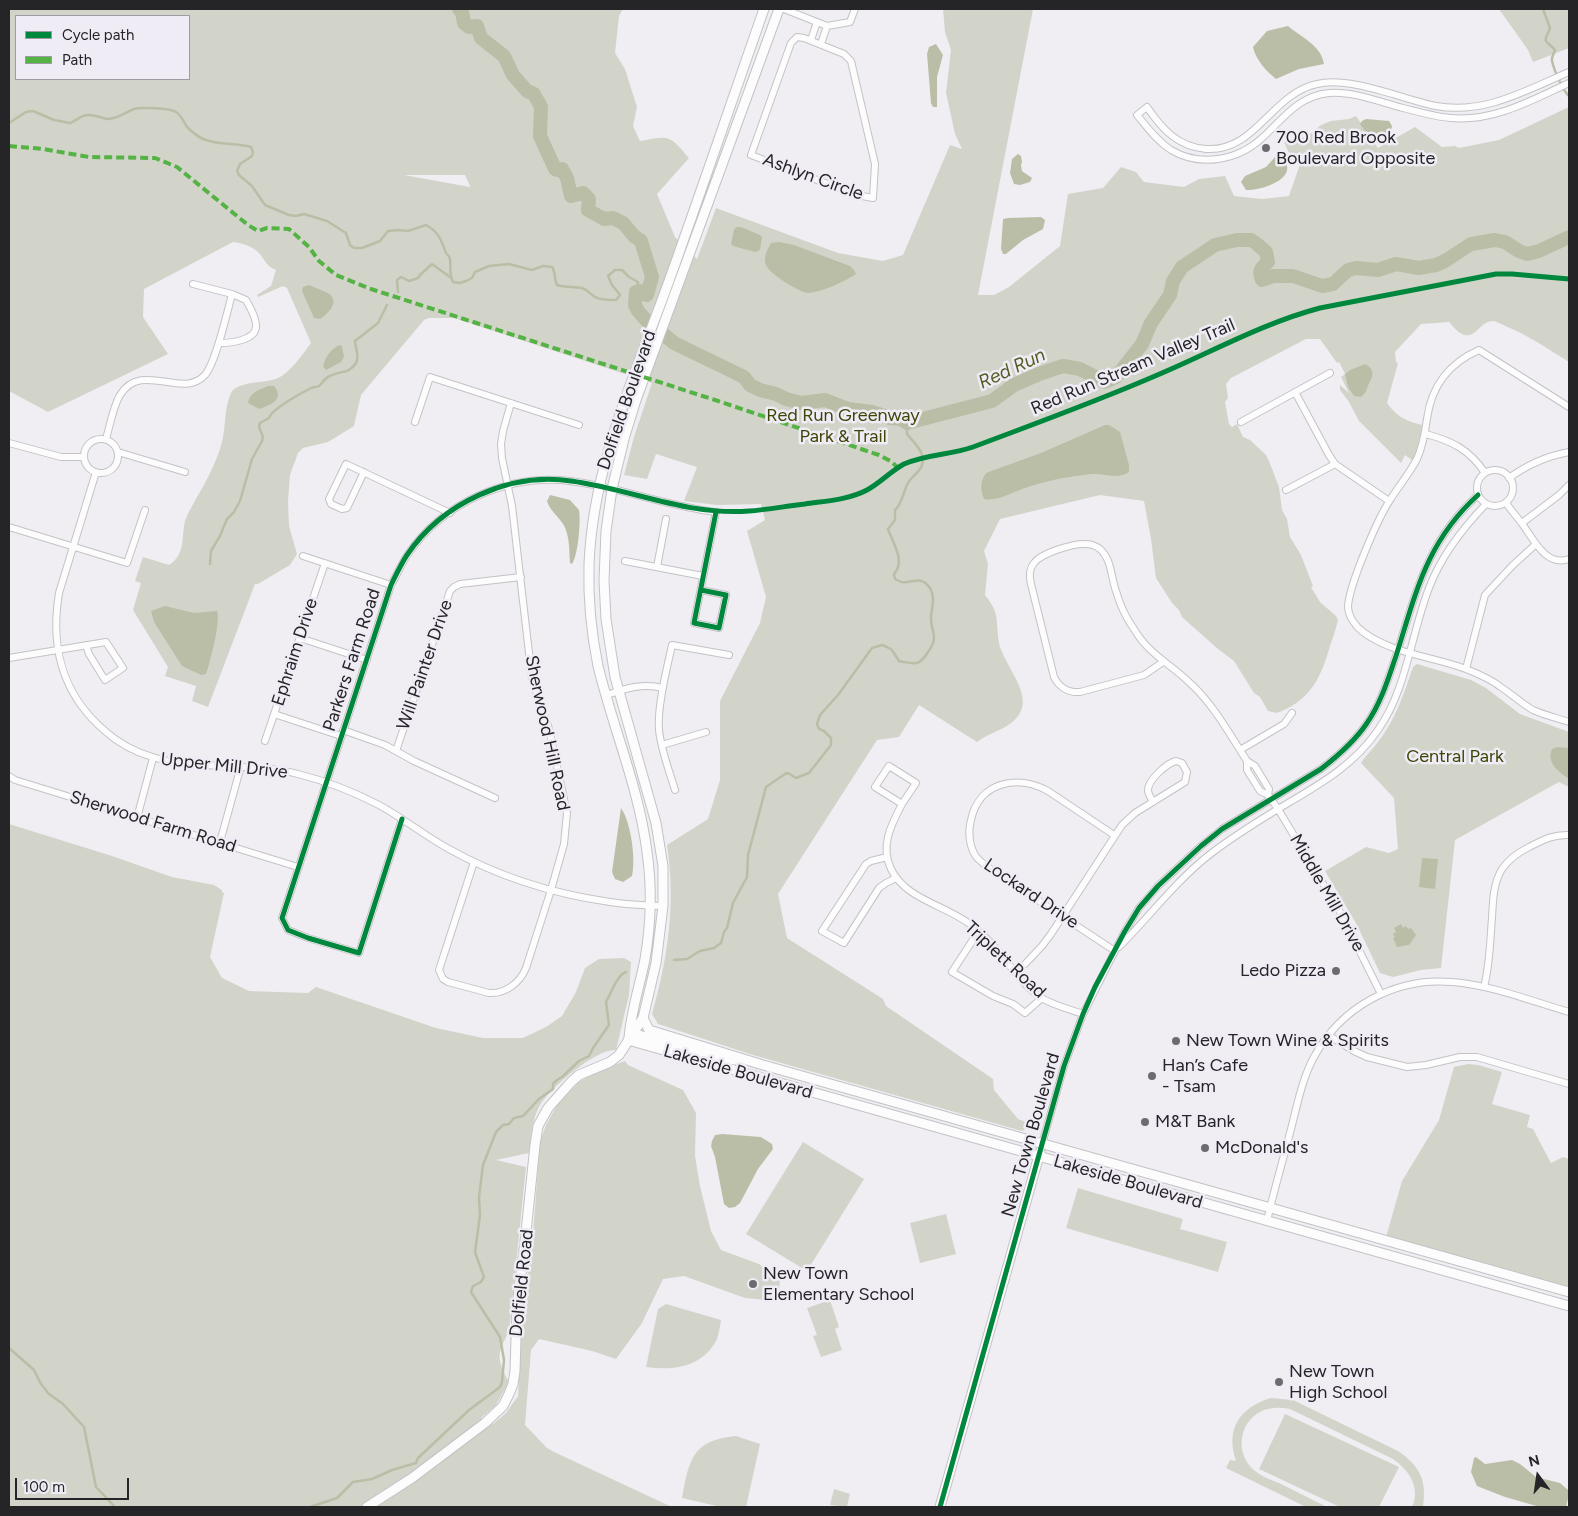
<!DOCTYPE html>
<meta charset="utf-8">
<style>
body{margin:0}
#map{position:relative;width:1578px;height:1516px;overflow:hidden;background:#f0eef3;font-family:Figtree,sans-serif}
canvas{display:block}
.frame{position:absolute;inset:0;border:10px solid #252427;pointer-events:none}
.legend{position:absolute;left:15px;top:15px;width:175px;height:65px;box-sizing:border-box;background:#efecf5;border:1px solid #9e9ca3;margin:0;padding:6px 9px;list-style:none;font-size:15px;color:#252427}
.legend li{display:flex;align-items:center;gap:10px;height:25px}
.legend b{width:25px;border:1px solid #9e9ca3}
.north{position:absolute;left:1513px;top:1451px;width:50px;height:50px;-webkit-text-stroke:4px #efecf5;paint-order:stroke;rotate:346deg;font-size:14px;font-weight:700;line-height:20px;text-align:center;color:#252427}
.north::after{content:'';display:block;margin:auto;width:18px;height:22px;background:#252427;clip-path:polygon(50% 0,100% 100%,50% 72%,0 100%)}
.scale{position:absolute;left:15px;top:1478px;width:114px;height:22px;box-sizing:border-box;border:2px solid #252427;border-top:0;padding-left:6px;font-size:15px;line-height:18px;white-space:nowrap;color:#252427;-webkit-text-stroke:4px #efecf5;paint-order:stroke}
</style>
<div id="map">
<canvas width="1578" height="1516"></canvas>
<div class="frame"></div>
<ul class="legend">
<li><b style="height:6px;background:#00873e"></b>Cycle path</li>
<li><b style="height:6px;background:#55b245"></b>Path</li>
</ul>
<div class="north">N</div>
<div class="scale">100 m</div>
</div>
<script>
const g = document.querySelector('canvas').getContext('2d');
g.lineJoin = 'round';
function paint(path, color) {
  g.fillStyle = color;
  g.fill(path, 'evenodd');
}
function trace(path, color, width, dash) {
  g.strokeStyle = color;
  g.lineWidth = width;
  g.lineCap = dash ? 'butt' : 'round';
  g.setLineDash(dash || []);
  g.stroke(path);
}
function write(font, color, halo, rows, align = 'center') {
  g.font = font + ' Figtree,sans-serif';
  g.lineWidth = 5;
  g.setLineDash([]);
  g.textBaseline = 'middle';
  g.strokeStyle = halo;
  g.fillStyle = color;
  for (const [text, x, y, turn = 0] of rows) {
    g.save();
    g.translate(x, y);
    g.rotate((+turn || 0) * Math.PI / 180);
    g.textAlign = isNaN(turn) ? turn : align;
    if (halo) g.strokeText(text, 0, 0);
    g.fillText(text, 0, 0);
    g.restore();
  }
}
const green = new Path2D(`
 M9 9H623L619 16 615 53 625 69 637 107 633 126 640 141C669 135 670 135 689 158L657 194 675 237 697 259 716 208 838 253 883 261 903 255 950 145 962 149 955 134 946 93 951 50 945 32 943 9H1033L978 295H994L1009 287 1060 246 1068 194 1103 188 1121 167 1136 172 1144 182 1184 187 1199 179 1225 176 1234 196 1262 199 1289 196 1300 164 1288 151 1284 142 1308 136 1321 125 1331 121 1349 119 1356 116 1378 148 1415 127 1442 147 1455 146 1459 148 1499 140 1569 107V362C1548 349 1528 335 1505 326 1502 324 1497 322 1494 321 1476 320 1474 353 1449 322L1421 324 1395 352 1396 362 1398 363 1387 403C1396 416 1407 422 1423 425L1418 445 1413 459 1412 460 1405 455 1401 463 1359 421 1349 402 1340 390V385L1349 393 1341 377 1345 374 1339 362 1337 363 1320 339H1306L1231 378 1226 384 1228 398 1225 402 1229 424 1232 427 1237 424 1243 437 1250 440 1266 455 1269 461 1279 487 1282 510 1287 519 1290 537 1301 555 1313 586 1311 587 1320 602 1336 616 1338 620C1336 629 1333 637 1330 646 1321 678 1310 701 1277 713L1268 711 1260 697 1254 693 1234 661 1218 649 1182 617 1179 610 1172 603 1156 578 1151 539 1144 501 1100 495 1000 519 984 551 988 564 985 595C1001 615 995 621 999 643 1003 662 1028 689 1022 708 1016 728 991 731 977 742L919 705 899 737 877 740 778 894 787 938 883 999 886 1006 993 1079 994 1090 1018 1119 1032 1124 1031 1126 1022 1131 753 1055 658 1024 652 1014C668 958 676 903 667 845L708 819 720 780V701L760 623 766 597 747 531 765 520 761 504 717 505 684 501 697 467 656 454 647 479 624 475 634 437 652 383 454 318H429L424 320 361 395 354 426 328 442 303 448 298 453 290 475 288 501 289 526 297 554 290 565 258 584H255L208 707 192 701 196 686 165 676 168 667 133 610 141 583 135 581 143 557 169 565C186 554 181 538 185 521 188 512 193 505 197 497 207 480 217 461 222 442 226 426 224 408 231 393 238 380 268 384 280 377 291 371 304 353 311 343L287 288 283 286 258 297 257 295 271 286 276 270C267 267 265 260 259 253 252 246 242 243 233 242L144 289 143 317 168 354 48 412 9 391ZM16 16H189V79H16ZM404 175H465L470 186V187Z
 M1499 9H1569V48L1533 62 1528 50Z
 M1417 664 1471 680 1486 688 1520 714 1569 732V787L1559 782 1455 840 1441 968 1421 970 1393 977 1380 973 1357 925 1325 871 1366 847 1389 853 1398 849 1394 798 1361 763C1366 755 1373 749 1378 742 1396 719 1404 693 1413 667Z
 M9 824 112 856 172 877 214 885 222 890V892L224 893 210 957 222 978 249 991 308 993 316 987 436 1028 483 1038H523L546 1027 562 1016 576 992 585 968 599 959 624 958 631 962 629 995 616 1050C597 1048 553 1086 542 1102 532 1116 531 1137 529 1153L496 1160 526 1167 509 1332C496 1355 497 1359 509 1382L496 1405 481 1418 493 1424 506 1413 518 1396 523 1307 533 1234 540 1142 546 1125 557 1105 578 1083 593 1073 625 1061 628 1065 683 1090 696 1113 695 1156 700 1186 711 1231 721 1250 759 1264 780 1280 778 1301 745 1298 684 1276 663 1279 642 1323 616 1359 592 1351 539 1339 531 1350 525 1425 547 1448 554 1452 672 1507H9Z
 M1468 1064 1478 1065 1502 1072 1492 1104 1530 1115 1527 1127 1533 1129 1551 1163 1563 1157 1569 1159V1287L1510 1270 1386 1237 1402 1181 1439 1120 1454 1067Z
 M803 1142 864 1179 807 1271 746 1234Z
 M1078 1188 1183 1219 1180 1229 1227 1242 1218 1272 1066 1228Z
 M946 1214 956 1254 920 1263 910 1223Z
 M830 1300 839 1327 835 1329 842 1350 821 1357 813 1336 817 1335 807 1308Z
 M666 1304 721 1320C720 1326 719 1333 717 1339 703 1367 674 1371 646 1367L658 1309Z
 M1271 1398 1293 1400 1398 1451C1420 1466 1427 1480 1423 1507H1412C1421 1488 1409 1470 1393 1459L1290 1409C1275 1406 1261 1408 1251 1419 1237 1434 1239 1458 1255 1471 1261 1476 1271 1480 1279 1483 1295 1491 1311 1499 1327 1507H1306L1226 1468 1230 1460 1236 1461C1225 1429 1240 1407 1271 1398Z
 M1285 1414 1399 1467 1379 1507H1340L1259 1469Z
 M736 1436 760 1444 746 1507H721L682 1498C689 1460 692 1440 736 1436Z
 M834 1489 850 1494 847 1507 830 1505Z`);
const water = new Path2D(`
 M1288 26C1302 38 1321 45 1324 64L1299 69 1276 79C1267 72 1255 59 1253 47L1267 31Z
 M936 44 943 55 937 77V107H933L931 103 927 54 929 47Z
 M1366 119 1389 121 1392 126 1391 131C1385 136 1378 138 1370 138L1360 124 1362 121Z
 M1018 154 1021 156 1022 162 1021 165 1022 171 1032 178 1030 182 1020 185 1014 184 1010 173 1012 159Z
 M1279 155C1305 176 1263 191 1246 190L1241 182 1245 176 1266 167 1276 156Z
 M1041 217 1045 220 1043 229 1023 240 1006 254H1003L1001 249 1003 219 1008 218Z
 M736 227H741L760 235 762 237 760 250 755 252 733 246 731 244 734 230Z
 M779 242 794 245 850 266 854 270 856 274C846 281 820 293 808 293 799 292 769 274 766 265 763 257 767 250 771 243Z
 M309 285C315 288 322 290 328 293 341 301 328 314 320 319L314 318 302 291 303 287Z
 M339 345 342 346 344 357 341 362 326 370 323 366C326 356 330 350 339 345Z
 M1365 364C1377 371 1372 377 1368 386 1366 391 1366 393 1361 397L1354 396 1348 387 1345 374 1350 370Z
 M268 386H274C285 399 271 405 259 409L248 403C250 392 259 390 268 386Z
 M1105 425H1109L1120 432 1129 465V472C1118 480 1105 473 1092 474 1081 475 1069 477 1058 479 1048 481 1037 484 1028 487 1014 491 998 502 984 499 980 489 980 482 986 473L1041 453Z
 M550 495 570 500 579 510C581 521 578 556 572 564L570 563C569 550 570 535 563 524 558 516 550 511 547 501Z
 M165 606 194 613 217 611C221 621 210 663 206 674L201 675 182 666 154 622 151 611Z
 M1557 747 1569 748V779C1559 772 1546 763 1552 749Z
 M621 808C631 822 636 860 632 876L623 882 615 879 612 872Z
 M1422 858 1438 859 1435 889 1419 887Z
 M1401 924 1403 928 1406 926 1408 929 1411 928 1416 935 1409 945 1397 947 1393 938 1395 937 1393 934 1396 932 1394 928Z
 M722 1134 761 1137 772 1144 773 1149 758 1169 740 1203 735 1207 729 1208 724 1204 715 1157 711 1146 712 1141 715 1135Z
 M1476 1457 1485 1464 1512 1460 1520 1464 1536 1477 1560 1483 1568 1490 1569 1494 1566 1507H1540L1505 1497 1477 1486 1471 1472 1474 1458Z`);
const stream = new Path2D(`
 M1543 9 1550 28C1543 45 1544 38 1555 50 1554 54 1551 57 1552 61 1554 70 1563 91 1569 96
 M9 123 26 112 33 111 54 120 70 123C76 121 80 116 87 115 95 114 102 119 109 119 119 118 126 112 134 109 141 107 170 108 176 112 182 116 183 121 187 127 192 132 199 138 206 140 220 145 236 143 251 147L253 152 252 156 240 164 237 171 239 175 252 186 265 205 289 215 296 216 304 214 327 221 346 233 350 245 354 248H362L380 241 388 231 398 230 408 231 426 225C439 232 441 240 446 253 448 257 449 254 450 259 451 268 449 274 453 282L460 283 466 281 472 278 475 272 489 266 509 264 532 270 543 266 552 267C556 273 554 279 557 285 566 288 574 286 582 288 588 290 590 294 595 297 600 300 610 300 616 300L620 295 612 285 608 276 615 270H622L629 277 638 282 636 292
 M398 292 397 280 401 277 409 281 418 278 420 275 432 264 450 277
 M210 564 211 551 220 536 227 519 234 512 240 501 252 459 262 441 263 437 259 427 260 423 269 418C272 409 301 393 311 388 314 387 317 387 319 386 323 383 324 378 330 376 341 370 348 375 356 363 360 357 355 347 355 341L378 323 387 305
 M674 960 687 959 700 951 714 948 721 943 724 932 727 928 733 903 747 877 748 855 766 787 785 774 788 773 796 778 809 773 831 745V738L824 731 819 729 817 724 820 715 838 695 872 648 882 645 887 647 892 650 899 661C914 664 919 667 928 652 931 648 934 643 934 638 934 632 931 626 931 619 931 609 936 598 930 588 920 574 912 584 902 582 901 582 895 579 895 579L894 574C906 561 893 544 888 529L895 520V510C902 504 903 493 907 485 910 478 916 475 920 469 929 455 915 444 907 434V423
 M9 1348 34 1370 41 1384 49 1394 63 1404 84 1427 96 1487 115 1507
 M310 1507 337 1498 353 1482 372 1479 392 1470 416 1463 418 1458 469 1410 500 1387 502 1382 504 1360 500 1337 471 1292 473 1286 481 1282 484 1277 475 1252 480 1215 479 1197 483 1165 496 1132 503 1125 509 1124 514 1118 523 1116 539 1099 553 1089V1084L557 1080 562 1077 579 1061 589 1056 593 1048 609 1025 606 1002C611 993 617 975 626 972`);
const river = new Path2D(`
 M459 9 462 12 464 23 469 27 477 26 481 38 504 56 513 75 527 91 534 94C536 99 539 102 541 107L540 136 555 169 558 170 562 169 567 178 571 196 583 193 589 199 588 210 604 219 613 218 623 223 634 236 641 241 652 277 647 295 640 291 636 292 635 305 638 311 645 319 674 343 744 377 750 385 760 390 776 394 786 399 801 403 825 400 848 409 872 412 890 418 901 419 907 423 992 401 1014 385 1039 374 1063 366 1080 369 1105 382 1116 377 1142 344 1151 323 1170 295 1173 281 1182 267 1215 245 1237 240H1251L1257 244 1266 252 1268 262C1261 268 1258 270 1262 280L1273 276H1293L1322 286 1333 284 1348 270 1356 268 1378 270 1396 264 1419 268 1436 265 1445 261 1471 244 1495 240 1505 242 1519 251 1527 254 1539 251 1569 237`);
const street = new Path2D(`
 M784 9 827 26 850 22 855 9
 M797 37 804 38 844 54 851 61 875 164 873 198 857 195 751 155 791 43Z
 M811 40 817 22
 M821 44 827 26
 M1569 72C1527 90 1484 115 1436 106 1402 99 1350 76 1317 84 1271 94 1256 152 1206 149 1178 147 1162 129 1147 107L1137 115C1147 127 1157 141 1171 150 1200 167 1237 161 1262 138 1283 119 1298 96 1329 93 1353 91 1380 102 1403 108 1419 112 1435 117 1451 118 1494 122 1532 100 1569 83
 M193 284 232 294 246 300C250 307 257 319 256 327 255 341 229 343 219 343
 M1295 392 1329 455 1335 464 1389 501
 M1569 407 1479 350C1449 363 1431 387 1427 419 1425 433 1423 446 1417 459 1409 474 1399 486 1390 500 1377 520 1350 583 1348 606 1348 616 1355 626 1363 632 1393 654 1431 656 1466 669 1479 674 1491 679 1502 688 1513 695 1522 704 1533 710 1544 715 1557 718 1569 722
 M415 422 430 377 579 425
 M1241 422 1330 373
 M1426 434C1452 441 1470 450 1485 473
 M84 456a17 17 0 1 1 34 0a17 17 0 1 1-34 0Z
 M106 439C110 425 113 407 120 395 142 360 182 400 205 375 216 362 227 313 232 294
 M9 443 61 457H84
 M118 452 185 472
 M1477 488a18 18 0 1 1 36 0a18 18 0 1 1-36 0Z
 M96 472 59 593C49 653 65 702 115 739 169 778 238 758 298 774 326 781 354 792 379 805 403 818 425 836 449 849 499 877 554 894 610 902 627 905 645 905 663 906
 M364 472 347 508 342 509 331 504 329 499 346 464 450 513
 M1509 478C1527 465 1547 456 1569 452
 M1286 490 1335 464
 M1506 503C1511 510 1517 517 1523 525 1534 540 1546 567 1569 559
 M1522 523 1559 495 1569 485
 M9 527 127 563 145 510
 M303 556 391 585
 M625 561 703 576
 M657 567 666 519
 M300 638 367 660
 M9 658 106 642 123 668 105 680 89 654 86 645
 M1163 662 1144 675 1080 692C1068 693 1059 687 1054 677L1031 584C1029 576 1029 569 1034 563 1041 553 1074 543 1086 544 1091 544 1096 546 1100 549 1112 560 1111 578 1116 591 1120 605 1126 618 1134 629 1149 655 1171 664 1191 684 1214 705 1230 735 1247 761L1255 766 1269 789 1268 795
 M1466 669 1485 595 1513 565 1536 544
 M607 695C627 688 642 683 663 688
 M274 714 341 736
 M343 730 385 745 414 761 495 798
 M265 741 325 563
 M662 745 706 732
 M1240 750 1284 724 1292 713
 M396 751 450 591 454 587 460 584 521 577
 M1247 761V770L1260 791 1268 795 1278 809 1340 912 1381 994
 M9 776 15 780 298 867
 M675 790C669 770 661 750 659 730 657 707 667 668 672 645L729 655
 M902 804 916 783 889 766 875 787 902 804C891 825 880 846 891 869 906 900 946 905 971 925 979 932 987 938 994 946 1009 963 1021 984 1040 997 1052 1005 1069 1009 1083 1014
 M137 818 153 758
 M402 819 359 953 308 938 288 930 282 918 391 585C397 575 401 564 408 554 443 503 508 473 570 481 619 487 666 506 716 512L694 623 719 628 726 595 701 590
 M1114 835 1048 791C1017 774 979 782 971 820 968 831 969 845 975 855 978 860 984 864 989 868L1115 951
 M220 842 241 766
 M887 857 871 861 866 864 822 931 844 943 879 888 886 883 896 878
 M474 862 439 970 443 979 448 982 489 993C505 994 520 983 526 968L551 890 564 844 567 813 549 729 532 679 512 506 502 458 501 444 503 431 511 403
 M978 932 952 972 993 996 1013 1004 1025 1013 1042 998
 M1119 947C1149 917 1175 882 1209 855 1231 838 1255 823 1278 809 1315 787 1353 767 1378 730 1407 689 1411 634 1429 588 1441 556 1462 529 1486 504
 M1025 964 1042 946 1051 934 1122 825 1135 813 1185 782 1187 772 1182 763 1176 761C1167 763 1148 780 1148 790 1148 794 1151 798 1153 802
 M1484 987C1490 964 1490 941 1492 918 1493 901 1493 884 1502 869 1509 859 1519 852 1529 847 1543 840 1554 834 1569 835
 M1328 1035 1354 1051 1367 1057 1407 1067 1426 1065 1460 1057H1477L1569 1084
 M1042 1144 1064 1066 1083 1014 1125 931 1139 908 1158 886 1201 846 1222 829 1321 769C1339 755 1355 741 1367 723 1381 703 1388 679 1396 656 1416 593 1426 542 1478 495
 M1267 1221C1274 1190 1283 1160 1291 1129 1297 1106 1302 1079 1314 1057 1341 1007 1395 977 1452 982 1492 985 1531 1001 1569 1012`);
const secondary = new Path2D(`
 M643 1018 649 1030 763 1065 1569 1292
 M632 1033 722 1059 735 1060
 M629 1038C631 1011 640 985 645 959 651 924 652 887 647 852 639 788 613 728 598 666 591 632 588 599 589 564 593 467 632 382 665 292 699 198 731 103 764 9
 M628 1040 1569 1306
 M367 1507 412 1478 485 1423 503 1406 509 1394 513 1384 515 1371 517 1306 525 1242 535 1145 538 1126 548 1108 571 1082 579 1075 610 1062 619 1055 643 1018 656 963 663 906V866L656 823 615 677 606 619 604 581 606 531 612 489 624 439 636 400 779 9
 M940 1507 1040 1152`);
const quiet = new Path2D(`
 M9 146 43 149 89 157 155 158 177 167 248 225 258 231 267 228 289 229 309 247 319 261 336 275 371 289 715 400 879 455 892 462 898 468`);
const cycleway = new Path2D(`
 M701 590 726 595 719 628 694 623 716 512
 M402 819 359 953 308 938 288 930 282 918 391 585C396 575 401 564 407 555 442 503 509 472 571 481 631 489 687 516 749 511 767 510 786 506 805 504 825 501 848 500 867 490 880 483 891 471 904 464 926 454 951 455 973 447 1034 424 1095 402 1155 376 1210 353 1263 323 1320 308L1496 274H1512L1569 279
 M940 1507 1064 1066 1083 1014 1095 987 1125 931 1139 908 1158 886 1201 846 1222 829 1321 769C1339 755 1355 741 1367 723 1381 703 1388 679 1396 656 1416 593 1426 542 1478 495`);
const markers = [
 [1266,148,5,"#6c6b6e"],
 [1336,971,5,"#6c6b6e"],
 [1176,1041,5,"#6c6b6e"],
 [1152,1076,5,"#6c6b6e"],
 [1145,1122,5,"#6c6b6e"],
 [1205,1148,5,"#6c6b6e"],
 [753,1284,5,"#6c6b6e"],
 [1279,1382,5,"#6c6b6e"]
];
const poiNames = [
 ["700 Red Brook",1276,138],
 ["Boulevard Opposite",1276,159],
 ["Ledo Pizza",1326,971,"right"],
 ["New Town Wine & Spirits",1186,1041],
 ["Han’s Cafe",1162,1066],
 ["- Tsam",1162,1087],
 ["M&T Bank",1155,1122],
 ["McDonald's",1215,1148],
 ["New Town",763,1274],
 ["Elementary School",763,1295],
 ["New Town",1289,1372],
 ["High School",1289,1393]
];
const streetNames = [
 ["Ashlyn Circle",813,177,20],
 ["Red Run Stream Valley Trail",1133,367,-23],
 ["Dolfield Boulevard",627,400,-71],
 ["Ephraim Drive",295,652,-72],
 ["Parkers Farm Road",352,660,-72],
 ["Will Painter Drive",425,665,-71],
 ["Sherwood Hill Road",547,733,78],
 ["Upper Mill Drive",224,766,6],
 ["Sherwood Farm Road",153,822,17],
 ["Middle Mill Drive",1327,893,60],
 ["Lockard Drive",1031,894,34],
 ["Triplett Road",1005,960,43],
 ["Lakeside Boulevard",738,1072,16],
 ["New Town Boulevard",1031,1135,-74],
 ["Lakeside Boulevard",1128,1182,16],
 ["Dolfield Road",522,1283,-84]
];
const parkNames = [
 ["Red Run Greenway",843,416],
 ["Park & Trail",843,437],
 ["Central Park",1455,757]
];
const waterNames = [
 ["Red Run",1012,369,-25]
];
paint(green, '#d2d4ca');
paint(water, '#bbbea6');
trace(stream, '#bbbea6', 2.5);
trace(river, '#bbbea6', 14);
trace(street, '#c3c2c5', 8);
trace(secondary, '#c3c2c5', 11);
trace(street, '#fdfcfd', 6);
trace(secondary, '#fdfcfd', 9);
trace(quiet, '#55b245', 4, [8, 4]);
trace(cycleway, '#00873e', 5);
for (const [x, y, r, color] of markers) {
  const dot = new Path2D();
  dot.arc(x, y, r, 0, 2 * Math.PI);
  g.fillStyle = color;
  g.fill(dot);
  trace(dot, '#efecf5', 2);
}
write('18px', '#252427', '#efecf5', poiNames, 'left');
write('18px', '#252427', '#efecf5', streetNames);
write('18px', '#404507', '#efecf5', parkNames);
write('italic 19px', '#555b22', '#efecf5', waterNames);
</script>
